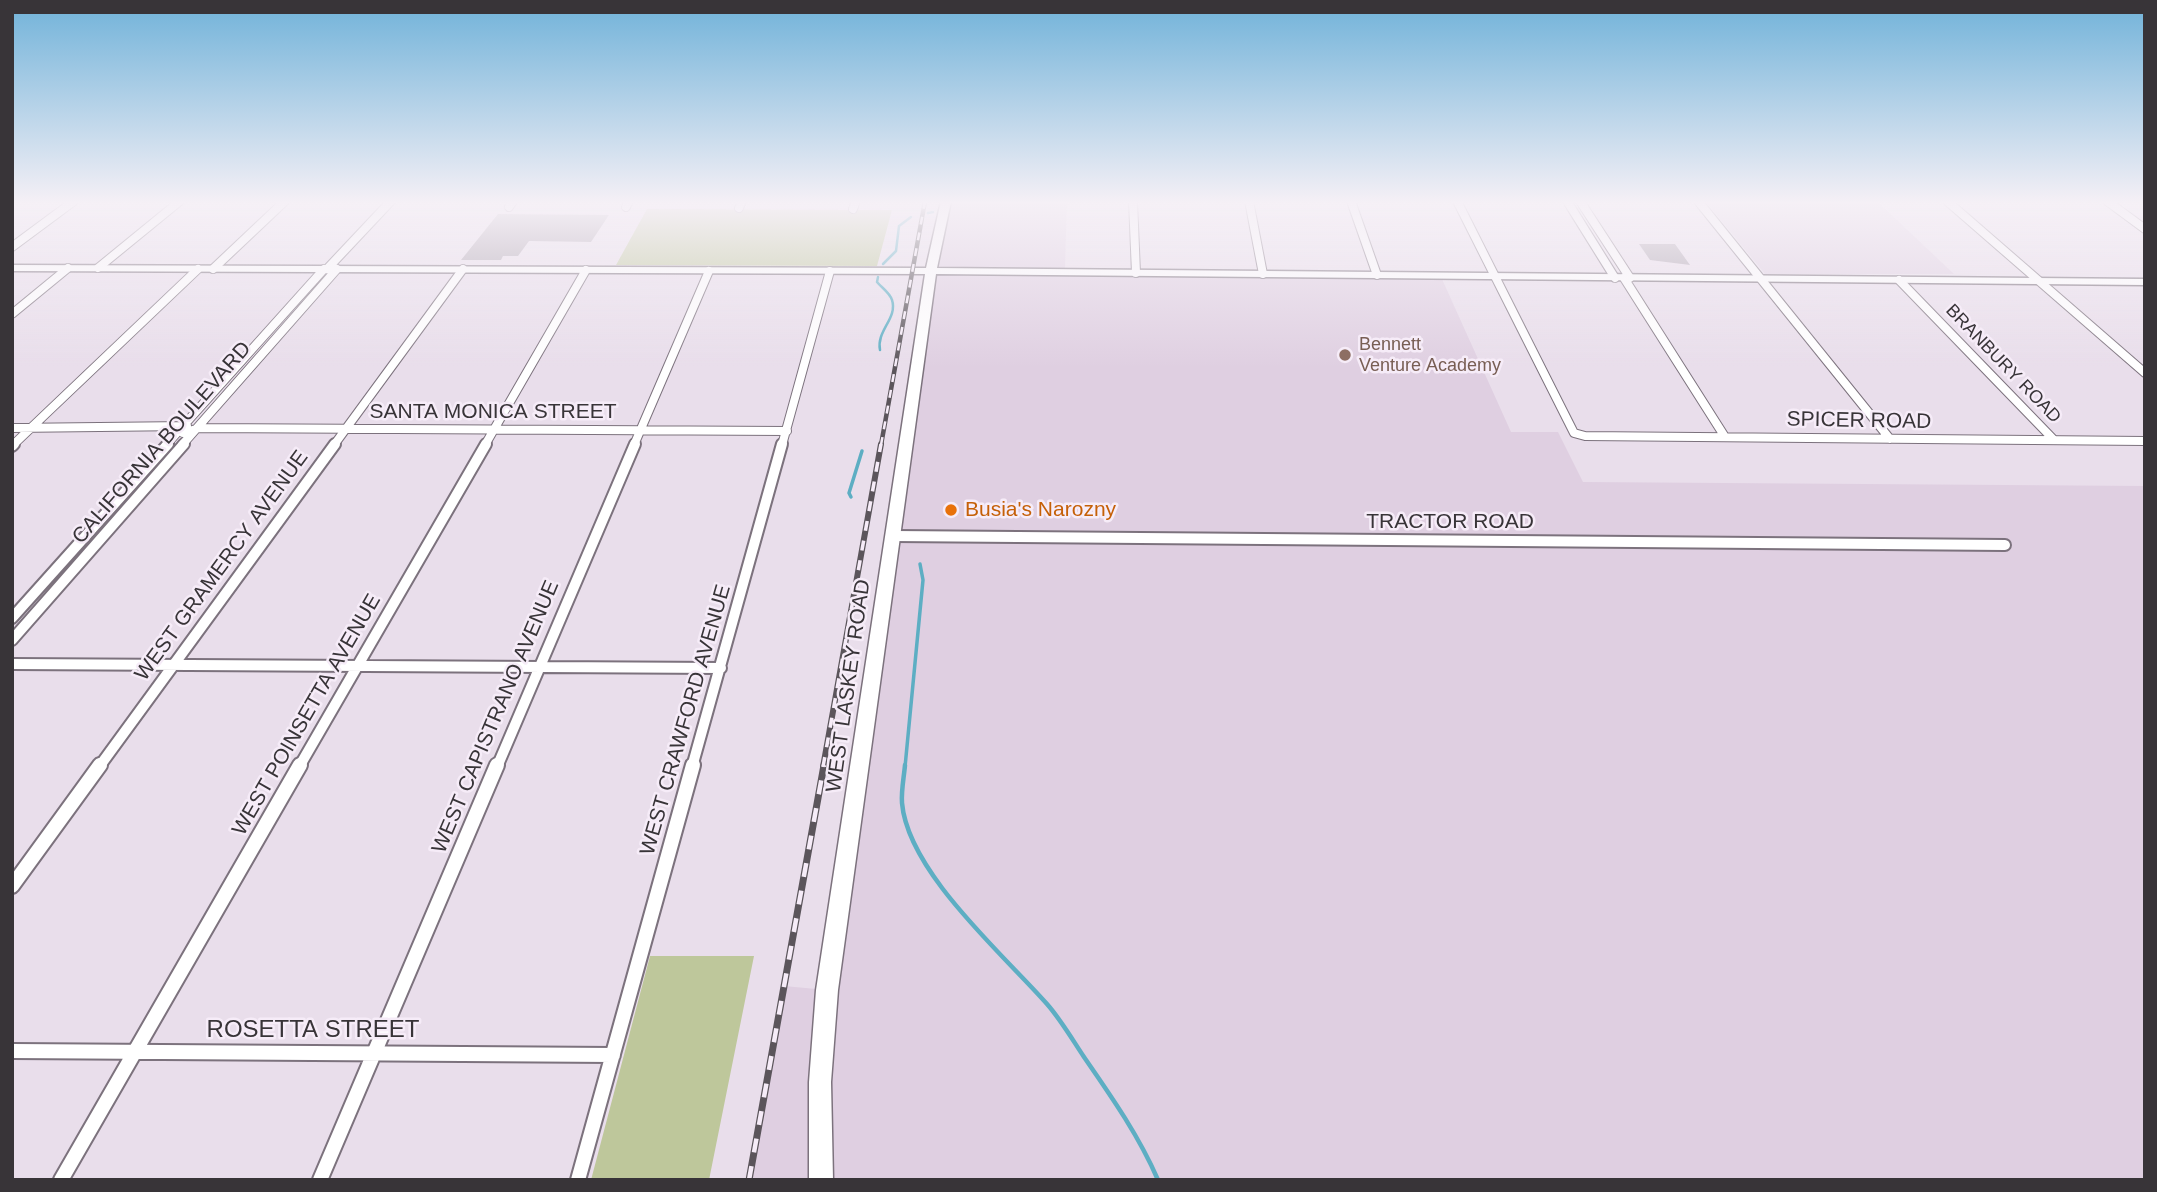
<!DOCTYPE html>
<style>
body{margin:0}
#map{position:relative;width:2157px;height:1192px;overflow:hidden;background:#e9deeb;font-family:Helvetica,sans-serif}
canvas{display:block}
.frame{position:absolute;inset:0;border:14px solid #383438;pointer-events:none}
</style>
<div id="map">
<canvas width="2157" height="1192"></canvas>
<div class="frame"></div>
</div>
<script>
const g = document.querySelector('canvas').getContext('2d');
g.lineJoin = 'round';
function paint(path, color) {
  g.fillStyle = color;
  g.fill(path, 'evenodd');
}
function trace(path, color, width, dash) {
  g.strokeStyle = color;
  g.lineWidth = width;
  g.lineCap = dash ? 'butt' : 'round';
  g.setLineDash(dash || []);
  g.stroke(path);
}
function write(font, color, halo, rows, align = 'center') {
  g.font = font + ' Helvetica,sans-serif';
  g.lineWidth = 5;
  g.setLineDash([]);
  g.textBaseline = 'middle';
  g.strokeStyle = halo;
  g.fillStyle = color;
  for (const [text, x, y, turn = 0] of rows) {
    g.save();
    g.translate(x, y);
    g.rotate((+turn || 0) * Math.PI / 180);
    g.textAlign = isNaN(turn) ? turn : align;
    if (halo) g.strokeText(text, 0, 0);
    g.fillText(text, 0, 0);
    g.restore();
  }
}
const built = new Path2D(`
 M946 201H1067L1065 269 1203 271 1204 278 1442 279 1511 432H1558L1583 482 2145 486V1180H750L784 986 827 990Z
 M1705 201H1877L1954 274H1765Z`);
const green = new Path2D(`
 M647 209 892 210 877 266 616 265Z
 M650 956H754L709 1180H591Z`);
const streamFar2 = new Path2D(`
 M928 213 933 212
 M883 264 896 251 899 226 911 217
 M878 277 877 282C882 288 890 293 892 300 898 318 876 331 880 350`);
const streamFar1 = new Path2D(`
 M851 497 849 493 862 451
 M905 767 923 580 920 564`);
const stream = new Path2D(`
 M905 765C904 777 901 791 902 803 908 872 1003 954 1047 1004 1061 1020 1072 1039 1084 1057 1111 1096 1139 1136 1158 1180`);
const building = new Path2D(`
 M498 214 609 215 591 242 529 241 518 256H503L501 260H461Z
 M1639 244H1675L1690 265 1650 260Z`);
const streetFar2 = new Path2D(`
 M1133 201 1136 273
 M1249 201 1263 274
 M1351 201 1377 275
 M1457 201 1574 433 1585 436 2145 441
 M1567 201 1615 278
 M1580 201 1630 278
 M1698 201 1890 439
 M1947 201 2145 373
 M2107 201 2145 229
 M509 207 513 201
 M626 207 629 201
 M739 208 742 201
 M853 209 856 201
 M12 247 74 201
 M98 268 180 201
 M213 269 285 201
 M327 269 391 201
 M1624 278 1725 437
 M1899 280 2054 440
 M12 314 68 268
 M12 428 187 426
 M183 428V433L199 428 787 431
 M13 445 198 269
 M166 445 324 269
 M182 445 337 269
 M334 445 463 269
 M485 445 586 270
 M634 445 709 271
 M782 445 830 271`);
const streetFar1 = new Path2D(`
 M12 446 14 444
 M894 536 2005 545
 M12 618 168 444
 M12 640 184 444
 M12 664 721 668
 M99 767 335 444
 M299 767 486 444
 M497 767 635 444
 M692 767 782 444`);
const street = new Path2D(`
 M12 886 100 765
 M12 1051 613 1055
 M61 1180 300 765
 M320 1180 497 765
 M578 1180 693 765`);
const secondary = new Path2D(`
 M941 201H951L937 268 2145 279V285L936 274 838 990 831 1082 833 1180H809V1082L816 990 925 274 12 271V265L926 268Z`);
const railFar2 = new Path2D(`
 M881 445 925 201`);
const railFar1 = new Path2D(`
 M823 767 881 444`);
const rail = new Path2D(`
 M749 1180 824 765`);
const markers = [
 [1345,355,7,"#8d6e63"],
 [951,510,7,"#e8710a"]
];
const farEducationnames = [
 ["Bennett",1359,345],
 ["Venture Academy",1359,366]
];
const farStreetnames = [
 ["BRANBURY ROAD",2003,364,46]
];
const streetNames = [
 ["SANTA MONICA STREET",493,412],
 ["SPICER ROAD",1859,421,1],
 ["CALIFORNIA BOULEVARD",162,443,-49],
 ["TRACTOR ROAD",1450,522],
 ["WEST GRAMERCY AVENUE",222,566,-54],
 ["WEST LASKEY ROAD",849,686,-82],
 ["WEST POINSETTA AVENUE",307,715,-60],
 ["WEST CAPISTRANO AVENUE",496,717,-67],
 ["WEST CRAWFORD AVENUE",686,720,-74]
];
const foodNames = [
 ["Busia's Narozny",965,510]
];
const nearStreetnames = [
 ["ROSETTA STREET",313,1030]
];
paint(built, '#dfcfe1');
paint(green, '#bec79b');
trace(streamFar2, '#5daec3', 2.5);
trace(streamFar1, '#5daec3', 3.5);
trace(stream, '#5daec3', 4.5);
paint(building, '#aba1ad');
trace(streetFar2, '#7c727d', 10);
trace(streetFar1, '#7c727d', 14);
trace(street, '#7c727d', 18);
trace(secondary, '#7c727d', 3);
trace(streetFar2, '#fff', 8);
trace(streetFar1, '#fff', 10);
trace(street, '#fff', 14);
paint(secondary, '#fff');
trace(railFar2, '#5b555b', 4.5);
trace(railFar1, '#5b555b', 6);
trace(rail, '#5b555b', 7);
trace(railFar2, '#f6ecf8', 2.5, [8]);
trace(railFar1, '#f6ecf8', 3.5, [10]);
trace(rail, '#f6ecf8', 4.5, [14]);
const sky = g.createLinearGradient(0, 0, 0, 368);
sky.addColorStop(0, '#70b2d9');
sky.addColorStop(0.55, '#f5f0f6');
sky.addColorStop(1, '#f5f0f600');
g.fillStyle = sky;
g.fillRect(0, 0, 2157, 368);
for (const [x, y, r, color] of markers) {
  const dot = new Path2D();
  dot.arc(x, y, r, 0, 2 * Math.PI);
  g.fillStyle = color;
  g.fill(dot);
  trace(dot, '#f6ecf8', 2.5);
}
write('18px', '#785e54', '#f6ecf8', farEducationnames, 'left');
write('18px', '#383438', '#f6ecf8', farStreetnames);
write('21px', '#383438', '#f6ecf8', streetNames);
write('21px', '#c56008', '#f6ecf8', foodNames, 'left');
write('24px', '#383438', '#f6ecf8', nearStreetnames);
</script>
